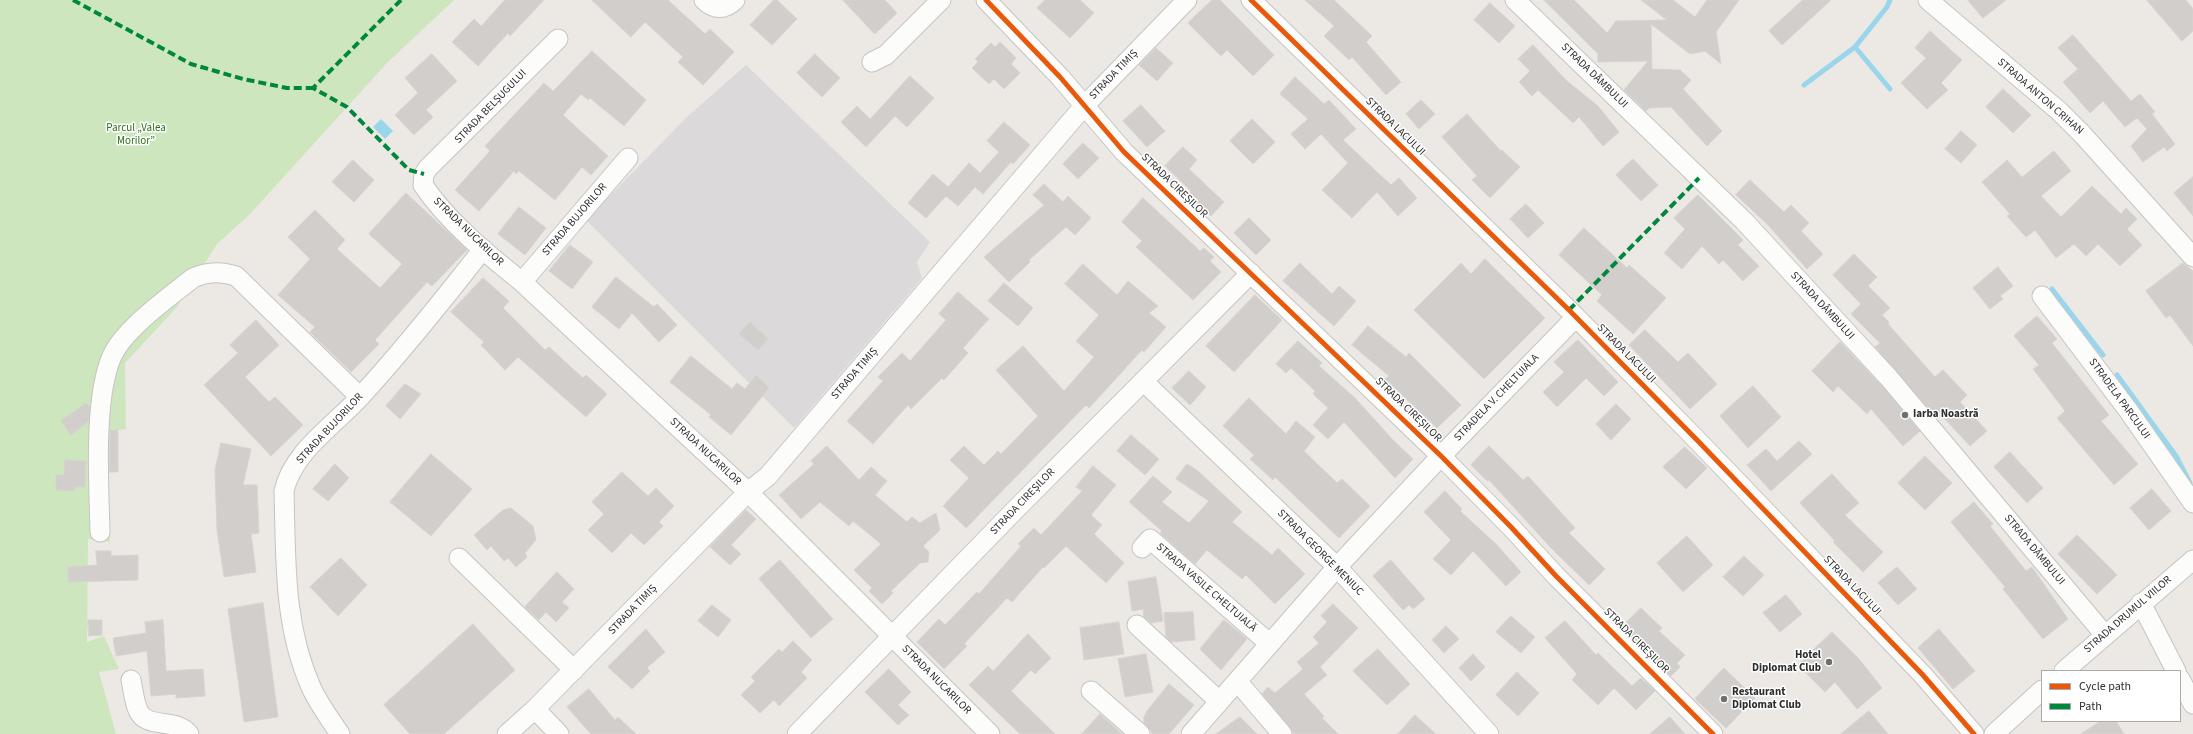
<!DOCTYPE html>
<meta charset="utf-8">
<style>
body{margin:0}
#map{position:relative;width:2193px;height:734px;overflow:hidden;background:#ece8e4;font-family:"Source Sans 3",sans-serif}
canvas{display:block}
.legend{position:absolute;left:2041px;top:670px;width:140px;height:52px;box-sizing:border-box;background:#fff;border:1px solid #ababab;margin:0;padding:5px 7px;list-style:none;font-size:12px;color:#2e2e2e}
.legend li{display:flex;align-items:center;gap:8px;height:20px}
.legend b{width:20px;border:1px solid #ababab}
</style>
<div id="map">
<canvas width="2193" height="734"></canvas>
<ul class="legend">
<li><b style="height:5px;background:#e8590c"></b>Cycle path</li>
<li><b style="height:5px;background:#00873e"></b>Path</li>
</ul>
</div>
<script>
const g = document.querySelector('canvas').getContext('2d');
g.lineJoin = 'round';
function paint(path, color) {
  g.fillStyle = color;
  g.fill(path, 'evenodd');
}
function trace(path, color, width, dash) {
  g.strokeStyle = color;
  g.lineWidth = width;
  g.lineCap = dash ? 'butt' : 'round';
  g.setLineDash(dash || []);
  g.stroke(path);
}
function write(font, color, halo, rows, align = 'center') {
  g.font = font + ' "Source Sans 3",sans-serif';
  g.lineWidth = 3;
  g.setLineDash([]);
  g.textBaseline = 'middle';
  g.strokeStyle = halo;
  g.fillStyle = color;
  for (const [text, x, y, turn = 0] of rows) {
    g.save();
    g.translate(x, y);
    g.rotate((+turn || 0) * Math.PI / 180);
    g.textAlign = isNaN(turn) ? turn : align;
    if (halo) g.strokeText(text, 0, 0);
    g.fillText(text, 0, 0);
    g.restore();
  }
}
const industrial = new Path2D(`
 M746 65 930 242 917 262 922 278 794 428 586 220 688 116Z`);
const green = new Path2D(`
 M0 0H454L387 63 250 214 217 244 177 307 125 363 126 429 107 432 110 542 88 539 87 642 104 636 119 669 99 672 116 734H0Z`);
const water = new Path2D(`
 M381 119 393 131 385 139 373 127Z`);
const stream = new Path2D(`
 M1855 47 1890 89
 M1804 85 1855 47 1887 7 1890 0
 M2052 289 2103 355
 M2117 375 2176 456 2190 483`);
const building = new Path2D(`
 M505 0H544L510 36 508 33 478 66 452 42 474 19 481 26Z
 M592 0H668L705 34 710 29 734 52 703 85 678 62 683 57 645 22 631 37Z
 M774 0H777L797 19 772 45 750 25Z
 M843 0H885L897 13 875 34Z
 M1045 0H1080L1094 13 1070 38 1037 8Z
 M1212 0H1220L1274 55 1253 76 1227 50 1221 56 1188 23Z
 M1305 0H1334L1372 36 1366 42 1401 82 1386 95 1352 57 1349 60 1324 36 1334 26Z
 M1544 0H1574L1607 33 1616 21 1667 20 1641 0H1673L1695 17 1707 0H1739L1716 32 1721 64 1705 51 1690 54 1651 24 1652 69 1680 70 1691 80 1683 89 1722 131 1707 146 1671 107 1649 108 1646 111 1624 90 1648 61 1598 62V54Z
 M1803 0H1831L1782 45 1769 31Z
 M1968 0H2006L1983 18Z
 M2147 0H2186L2193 9V31L2182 41Z
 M1490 3 1515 26 1499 43 1474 20Z
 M1930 31 1962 60 1941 83 1948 90 1927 109 1901 83 1926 58 1915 48Z
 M2073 35 2131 101 2140 94 2155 112 2152 114 2175 144 2167 151 2164 147 2143 162 2131 146 2147 129 2137 118 2125 127 2103 101 2090 113 2063 82 2078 69 2058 48Z
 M1000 42 1016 58 1011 64 1020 73 1004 89 994 79 989 84 972 68 978 62 975 59 991 43 995 47Z
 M1533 45 1567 81 1598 106 1619 132 1603 146 1579 117 1573 123 1538 90 1532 96 1519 82 1530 71 1518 59Z
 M1156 48 1173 63 1157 81 1139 65Z
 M592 51 646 100 624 126 590 98 588 100 581 94 563 115 608 156 591 175 582 167 555 200 519 171 516 174 514 171 479 211 455 190 490 151 485 146 544 83 553 91Z
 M432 54 457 81 426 110 433 117 414 135 395 115 418 93 405 78Z
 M815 54 840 78 822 97 797 73Z
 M910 76 934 98 907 127 895 116 866 147 841 122 857 106 870 119Z
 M1295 77 1324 104 1329 100 1356 129 1343 140 1391 185 1399 178 1417 198 1398 216 1377 192 1352 218 1322 190 1348 163 1321 134 1305 149 1291 134 1308 119 1280 94Z
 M2003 89 2031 115 2013 133 1986 107Z
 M1421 100 1435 114 1419 129 1406 114Z
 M1141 105 1165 131 1147 147 1123 121Z
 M1467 114 1501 151 1502 150 1520 167 1490 198 1472 180 1477 176 1442 137Z
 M1252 119 1275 142 1253 164 1230 141Z
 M1004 122 1030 145 1013 164 1011 162 983 194 975 187 958 206 946 196 926 218 908 203 933 174 948 187 969 163 980 173 999 152 987 141Z
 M1961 131 1977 145 1961 163 1945 149Z
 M1083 143 1099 158 1078 179 1063 164Z
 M1183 147 1197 160 1189 169 1224 202 1211 216 1188 194 1191 191 1165 166Z
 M2054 151 2071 171 2041 196 2061 217 2092 186 2121 214 2126 208 2137 219 2127 229 2142 245 2120 266 2098 244 2086 256 2074 244 2056 258 2035 230 2026 237 2007 216 2010 214 1982 182 2007 160 2022 177Z
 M1633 159 1658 185 1641 201 1616 175Z
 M353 160 374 180 354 202 332 182Z
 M2193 177V216L2174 193Z
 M1750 180 1784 212 1791 205 1809 223 1801 231 1823 254 1807 269 1769 226 1736 195Z
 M1044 184 1063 202 1068 196 1091 218 1075 235 1066 227 1029 260 1030 262 1009 282 984 257 1044 205 1033 195Z
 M406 193 467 250 432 286 427 282 375 340 379 344 351 372 310 332 315 327 278 295 310 259 288 237 315 210 345 240 337 249 380 288 402 264 369 234Z
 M1698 195 1743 240 1738 245 1759 266 1743 281 1723 260 1719 264 1702 246 1682 269 1664 253 1685 229 1674 218Z
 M1143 198 1200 251 1204 248 1214 257 1210 261 1221 272 1193 300 1136 247 1142 241 1122 222Z
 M1526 204 1544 223 1528 238 1510 219Z
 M519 207 546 228 525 255 498 234Z
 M1249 218 1271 240 1256 255 1234 233Z
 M1584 228 1627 268 1629 265 1666 298 1633 334 1597 301 1602 295 1559 255Z
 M570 245 593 262 572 289 549 271Z
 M1854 254 1877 277 1868 286 1890 308 1882 315 1889 322 1888 324 1935 377 1943 370 1967 395 1960 402 1987 431 1970 446 1943 417 1942 419 1938 415 1936 417 1875 347 1880 343 1851 314 1861 304 1833 275Z
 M1485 259 1545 318 1484 379 1414 310 1461 263 1471 274Z
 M1300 263 1332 294 1339 286 1356 301 1334 326 1283 281Z
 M2183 263 2193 271V346L2170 315 2166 318 2146 291Z
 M1083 264 1117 295 1128 281 1158 306 1149 313 1166 327 1144 352 1142 350 1089 408 1086 405 966 528 943 506 969 478 950 460 964 446 984 465 998 451 1001 454 1038 416 996 370 1023 346 1064 391 1094 357 1076 341 1099 315 1065 284Z
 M1998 267 2013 286 2000 296 2003 299 1990 309 1973 288Z
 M616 277 654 307 657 304 677 325 659 342 632 313 619 329 592 307Z
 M483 278 509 301 503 308 545 350 549 347 583 378 586 375 607 394 586 417 518 357 505 370 481 345 484 342 451 312Z
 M1004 283 1033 308 1018 326 988 301Z
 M958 292 989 319 963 348 968 353 944 380 942 378 911 409 908 405 873 444 847 421 883 381 878 377 902 353 910 361 946 320 939 314Z
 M1255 295 1282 320 1234 372 1206 346Z
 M2037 316 2057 339 2052 343 2109 415 2101 421 2138 464 2114 485 2057 418 2065 411 2033 369 2039 365 2014 336Z
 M256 320 279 345 245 377 269 402 275 397 303 425 271 456 204 385 238 353 230 345Z
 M750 322 768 339 758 350 739 334Z
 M1368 326 1406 357 1409 353 1461 405 1437 428 1385 379 1389 376 1352 345Z
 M1645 330 1678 362 1688 353 1717 384 1690 409 1629 345Z
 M1578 340 1618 382 1604 396 1586 378 1557 407 1543 392 1564 372 1554 362Z
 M1298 341 1322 363 1319 366 1355 398 1393 440 1413 459 1395 478 1344 422 1328 439 1313 425 1328 408 1313 394 1315 391 1291 368 1286 373 1276 364Z
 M1840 342 1881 385 1920 431 1903 446 1871 409 1867 414 1838 386 1833 392 1812 371Z
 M691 356 732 389 737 383 745 389 756 375 769 388 731 435 709 417 711 415 670 382Z
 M1189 371 1206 387 1190 405 1172 388Z
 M405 384 421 394 400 419 386 406Z
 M1753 386 1781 417 1748 448 1720 416Z
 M1249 398 1286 434 1296 421 1315 437 1304 451 1337 483 1342 479 1370 506 1339 538 1275 477 1273 480 1250 459 1254 455 1223 426Z
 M86 403 90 407 88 422 71 435 61 421Z
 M1616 404 1631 419 1611 440 1596 424Z
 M118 430V472H109L110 431Z
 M1131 435 1159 459 1145 475 1117 451Z
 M1799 441 1812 454 1771 491 1747 465 1766 449 1777 461Z
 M221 443 251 449 243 485H257L259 533 251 534 256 572 224 577 217 530 215 471Z
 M827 446 859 480 871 467 887 481 875 495 907 522 912 517 920 523 936 513 940 530 923 546 929 552 928 562 920 563 891 591 893 593 882 604 869 591 872 588 854 570 881 544 853 521 849 526 820 502 801 519 779 495 814 464 811 461Z
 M1489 446 1523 480 1528 476 1575 528 1569 533 1605 569 1589 585 1551 548 1489 480 1487 481 1471 465Z
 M1685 447 1707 468 1686 489 1663 467Z
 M2010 452 2043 488 2027 503 1994 467Z
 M431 454 472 489 431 536 390 502Z
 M1925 456 1952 483 1925 510 1898 483Z
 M65 460 86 461 85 487H75L74 491 56 490V475H64Z
 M335 464 349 478 328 501 313 489Z
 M1187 464 1198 471 1242 512 1232 522 1272 555 1278 548 1305 574 1275 604 1246 575 1242 579 1207 550 1195 564 1160 533 1162 531 1129 502 1153 476 1172 492 1162 502 1189 523 1209 501 1176 479Z
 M1093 466 1116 485 1091 515 1102 525 1094 534 1124 563 1106 583 1066 546 1044 568 1043 567 1012 602 1007 598 964 644 967 646 944 669 917 642 939 619 945 625 977 592 979 594 1021 546 1018 544 1034 528 1041 535 1082 491 1076 487Z
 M622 472 648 496 656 488 674 506 659 522 663 526 644 545 631 533 612 553 588 530 604 514 592 502Z
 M1832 474 1859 503 1845 515 1883 552 1863 572 1833 542 1835 541 1800 503Z
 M2152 489 2171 511 2149 530 2130 508Z
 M1445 491 1462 509 1460 511 1496 544 1521 572 1506 586 1473 551 1451 575 1433 559 1451 540 1424 512Z
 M1974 502 1993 524 1990 526 2026 571 2032 567 2068 619 2043 639 2003 589 2005 587 1951 522Z
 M511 508 533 526 536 540 525 553 527 557 516 567 508 558 504 561 491 546 487 550 474 535 503 510Z
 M746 510 756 519 731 545 741 554 730 565 710 547Z
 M2077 535 2117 575 2097 594 2058 554Z
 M1687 536 1713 565 1683 592 1657 563Z
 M96 551H111V556L138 555V580L68 582V567L97 565Z
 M1744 556 1764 575 1743 596 1723 577Z
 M341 558 367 585 338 616 310 587Z
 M780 560 833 619 811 638 759 579Z
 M1391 560 1425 599 1413 609 1409 605 1403 610 1373 576Z
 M1897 567 1917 589 1898 605 1878 583Z
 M557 572 574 589 562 602 569 608 556 622 546 612 539 620 525 607Z
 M1156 577 1163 621 1151 623 1144 617 1143 609 1132 611 1128 582Z
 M1786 595 1802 614 1780 632 1763 613Z
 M263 603 278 717 244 722 228 609Z
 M1333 604 1358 628 1320 667 1327 675 1304 694 1324 716 1322 718 1338 734H1294L1262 694 1268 687 1275 693 1303 669 1297 662 1319 643 1313 637 1327 622 1321 616Z
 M712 605 731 620 718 637 698 621Z
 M1641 608 1662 628 1659 631 1685 655 1677 663 1680 667 1671 676 1622 627Z
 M1193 612 1195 640 1171 642 1166 637 1164 613Z
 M1511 616 1535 637 1521 653 1496 632Z
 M88 620H102V635L89 636Z
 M163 620 166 671 203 669 205 696 176 698V694L151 696 147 651 116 656 113 638 146 633 145 622Z
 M1224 620 1247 639 1221 670 1200 649Z
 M1565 621 1596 655 1598 653 1632 686 1641 678 1655 691 1636 710 1614 688 1598 705 1572 680 1577 674 1545 638Z
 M1119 622 1124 654 1084 660 1080 628Z
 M473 624 515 670 444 734H410L384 705Z
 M1446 626 1459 639 1444 653 1432 640Z
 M646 629 665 652 647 668 650 671 632 689 608 667Z
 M1939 629 1975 671 1953 689 1918 648Z
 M1832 632 1859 659 1882 688 1857 709 1835 682 1825 692 1798 665Z
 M1028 634 1051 658 1035 674 1031 670 1011 691 1055 734H1020L969 685 988 666 993 671Z
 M793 641 812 660 801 672 807 678 779 706 774 700 760 713 741 695 755 681 751 677 779 649 782 652Z
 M1378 649 1410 684 1387 705 1353 671Z
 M1146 654 1153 692 1125 697 1118 659Z
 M1473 654 1485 667 1471 681 1459 668Z
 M1724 668 1755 698 1726 728 1695 699Z
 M889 669 911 692 898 705 909 715 898 725 865 692Z
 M1517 672 1539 693 1518 716 1496 695Z
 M1169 684 1194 705 1169 734H1153L1144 723V717L1147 711Z
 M589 689 615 720 618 717 636 734H591L567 707Z
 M1869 711 1888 734H1841Z
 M1100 714 1122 734H1082Z
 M1415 715 1436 734H1398Z
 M1240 717 1257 734H1216Z
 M1670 717 1685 734H1650Z
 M2101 721H2116L2124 734H2081Z`);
const minor = new Path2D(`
 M704 0C714 10 725 10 735 0
 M986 0 1060 77 1124 152 1441 456 1511 527 1556 576 1713 734
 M1251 0 1569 310 1697 440 1922 674 1974 734
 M1515 0 1744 221 1889 378 2104 634
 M1928 0 2059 111 2082 134 2193 257
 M558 39 428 168 424 174 423 185C448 222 487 254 522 282L748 492 990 734
 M872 62 886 55 941 0
 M522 282 628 158
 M2042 296 2128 410 2193 503
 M1143 381 1337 567 1489 734
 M100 532C99 485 93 399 112 356 124 329 169 297 193 278 208 271 221 271 236 276L360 397
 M1142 548 1150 539 1270 644
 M459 558 574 670
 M2141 603 2176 671
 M1137 625 1219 701
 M2064 671 2193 560
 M2180 679 2193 704
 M131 680C133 689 134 701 138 710 146 730 176 717 189 734
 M1237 681 1282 734
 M1091 691 1140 734
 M535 709 559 734
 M340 734C330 719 318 703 311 687 283 624 286 558 284 491 293 451 335 425 361 396 404 349 444 299 483 249
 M507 734 535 709 748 492 768 476 1084 106 1187 0
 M797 734 1015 510 1251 273
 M1191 734 1337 567 1441 456 1576 317
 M1994 734 2042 690`);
const quiet = new Path2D(`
 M73 0 191 64 243 79 287 88H313
 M401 0 313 88 347 107 409 170 424 174
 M1569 310 1699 178`);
const cycleway = new Path2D(`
 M986 0 1060 77 1124 152 1441 456 1511 527 1556 576 1713 734
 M1251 0 1569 310 1697 440 1922 674 1974 734`);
const markers = [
 [1905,415,4,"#706f6e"],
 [1829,662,4,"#706f6e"],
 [1724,699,4,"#706f6e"]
];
const streetNames = [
 ["STRADA TIMIȘ",1114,75,-46],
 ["STRADA DÂMBULUI",1594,76,44],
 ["STRADA ANTON CRIHAN",2040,97,41],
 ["STRADA BELȘUGULUI",491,107,-46],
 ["STRADA LACULUI",1395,127,44],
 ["STRADA CIREȘILOR",1174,186,44],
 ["STRADA BUJORILOR",575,220,-49],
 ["STRADA NUCARILOR",468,232,44],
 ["STRADA DÂMBULUI",1822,306,47],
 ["STRADA LACULUI",1626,354,45],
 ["STRADA TIMIȘ",855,374,-49],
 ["STRADELA V. CHELTUIALA",1497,398,-46],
 ["STRADELA PARCULUI",2119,399,54],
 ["STRADA CIREȘILOR",1408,410,44],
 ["STRADA BUJORILOR",330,429,-47],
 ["STRADA NUCARILOR",705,452,43],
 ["STRADA CIREȘILOR",1023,502,-46],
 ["STRADA DÂMBULUI",2034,550,50],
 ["STRADA GEORGE MENIUC",1320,553,45],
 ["STRADA LACULUI",1852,586,46],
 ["STRADA VASILE CHELTUIALĂ",1206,588,41],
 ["STRADA TIMIȘ",633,610,-46],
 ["STRADA DRUMUL VIILOR",2128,615,-41],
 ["STRADA CIREȘILOR",1636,641,45],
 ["STRADA NUCARILOR",936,680,45]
];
const parkNames = [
 ["Parcul „Valea",136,129],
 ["Morilor”",136,142]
];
const poiNames = [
 ["Iarba Noastră",1913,415],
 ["Hotel",1821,656,"right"],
 ["Diplomat Club",1821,669,"right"],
 ["Restaurant",1732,693],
 ["Diplomat Club",1732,706]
];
paint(industrial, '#dcd9db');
paint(green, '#cee6be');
paint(water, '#99d6ec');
trace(stream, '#99d6ec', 5);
paint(building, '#d1cecb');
trace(building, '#d7d4d0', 1);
trace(minor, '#c5c4c5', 21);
trace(minor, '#fcfcfb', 19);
trace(quiet, '#00873e', 4, [8, 4]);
trace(cycleway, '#e8590c', 5);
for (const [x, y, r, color] of markers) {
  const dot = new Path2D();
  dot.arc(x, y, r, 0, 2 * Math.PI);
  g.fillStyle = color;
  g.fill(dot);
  trace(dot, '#fff', 1.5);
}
write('11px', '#2e2e2e', '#fff', streetNames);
write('11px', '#2c6e1b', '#fff', parkNames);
write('bold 11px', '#2e2e2e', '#fff', poiNames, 'left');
</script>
